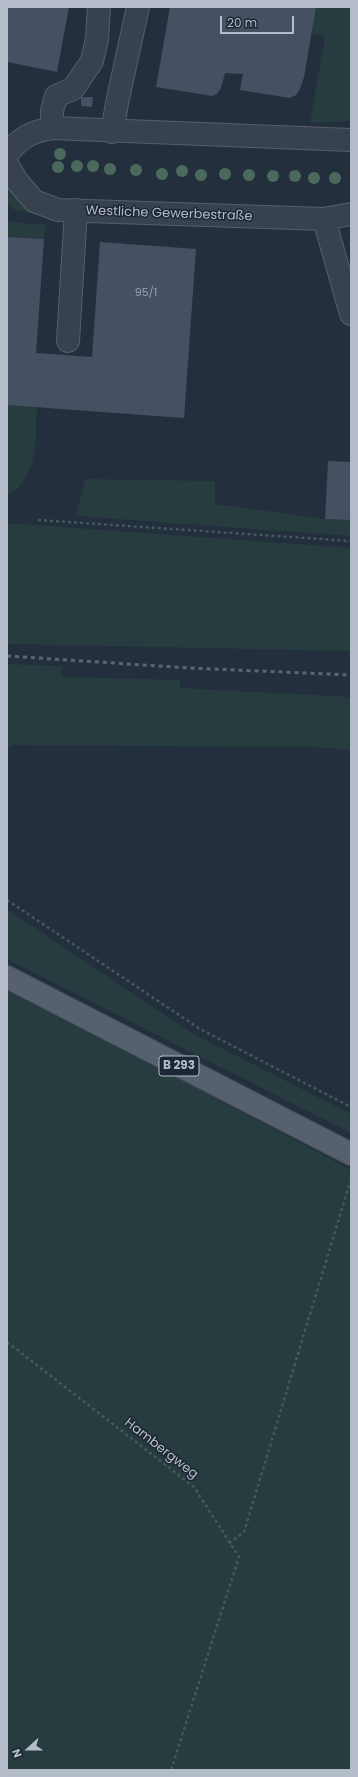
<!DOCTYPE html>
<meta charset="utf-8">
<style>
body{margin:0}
#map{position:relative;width:358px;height:1777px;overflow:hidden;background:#242f3e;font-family:Poppins,sans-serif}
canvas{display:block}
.frame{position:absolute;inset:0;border:8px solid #b4bcc9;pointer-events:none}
.north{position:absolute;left:8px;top:1729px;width:40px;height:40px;-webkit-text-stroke:3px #1d2633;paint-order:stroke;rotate:249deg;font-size:11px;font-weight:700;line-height:16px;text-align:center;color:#b4bcc9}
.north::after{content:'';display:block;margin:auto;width:14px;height:18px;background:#b4bcc9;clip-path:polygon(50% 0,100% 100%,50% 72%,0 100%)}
.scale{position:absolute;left:220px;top:16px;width:74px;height:18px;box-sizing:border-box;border:2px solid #b4bcc9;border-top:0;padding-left:5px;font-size:12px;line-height:14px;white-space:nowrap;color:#b4bcc9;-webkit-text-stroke:3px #1d2633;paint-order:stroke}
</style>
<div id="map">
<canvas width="358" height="1777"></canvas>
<div class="frame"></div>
<div class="north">N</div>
<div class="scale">20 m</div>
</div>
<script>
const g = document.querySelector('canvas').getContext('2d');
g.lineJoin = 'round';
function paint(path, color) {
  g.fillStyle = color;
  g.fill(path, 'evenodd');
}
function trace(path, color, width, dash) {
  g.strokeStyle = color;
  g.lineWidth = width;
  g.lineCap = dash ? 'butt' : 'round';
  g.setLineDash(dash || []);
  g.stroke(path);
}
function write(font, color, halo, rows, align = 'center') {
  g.font = font + ' Poppins,sans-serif';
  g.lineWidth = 3;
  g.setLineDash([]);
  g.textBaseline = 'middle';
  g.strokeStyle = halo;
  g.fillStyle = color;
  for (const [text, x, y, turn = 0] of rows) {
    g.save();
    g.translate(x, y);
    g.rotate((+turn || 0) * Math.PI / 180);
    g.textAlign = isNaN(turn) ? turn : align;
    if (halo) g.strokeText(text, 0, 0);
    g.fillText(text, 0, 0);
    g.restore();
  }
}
const green = new Path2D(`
 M316 7H351V121L310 123 325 36 311 33Z
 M7 187 25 206 38 213C25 212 15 213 7 204Z
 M7 219 11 222 46 225 44 239 7 237Z
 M7 405 37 407C35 440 39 478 7 496Z
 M85 479 215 481V504L325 519 351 520V536L76 516Z
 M7 523 351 548V651L7 644Z
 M7 664 62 666V677L180 680V688L351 697V750L312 747 12 745 7 749Z
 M7 909 192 1033 351 1114V1133L7 959Z
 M7 991 184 1081 351 1170V1770H7Z`);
const building = new Path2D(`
 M7 7H69L57 72 7 62Z
 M170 7H316L304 77 300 89 296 95 290 98 240 90 243 74 225 73 221 88 217 94 212 96 156 87Z
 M81 97H93L92 107 81 106Z
 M7 237 44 239 36 353 92 357 100 242 196 249 184 418 7 405Z
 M328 461 351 462V520L325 519Z`);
const path = new Path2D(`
 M38 520 351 541
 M7 900 200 1029 351 1107
 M7 1342 194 1487 239 1557 171 1770
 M229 1543 244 1532 351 1179`);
const minor = new Path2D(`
 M52 128V111L56 96 73 89 92 61 97 39 99 7
 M112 132 118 98 138 7
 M7 154C21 137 31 132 52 128L351 140
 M7 164 17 181 34 201 58 210 324 219 351 214
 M324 219 351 314
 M68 341 76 210`);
const major = new Path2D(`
 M7 977 351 1154`);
const rail = new Path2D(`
 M7 656 189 668 351 675`);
const trees = [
 [60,154],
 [77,166],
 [93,166],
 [58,167],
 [110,169],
 [136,170],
 [182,171],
 [162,174],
 [225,174],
 [201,175],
 [249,175],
 [273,176],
 [295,176],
 [314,178],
 [335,178]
];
const numberNames = [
 ["95/1",146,293]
];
const shields = [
 [179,1066,40]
];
const shieldNames = [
 ["B 293",179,1066]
];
const streetNames = [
 ["Westliche Gewerbestraße",169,214,2],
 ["Hambergweg",161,1449,38]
];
paint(green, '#263c3f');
paint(building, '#455162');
trace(minor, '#565f6c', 24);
trace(major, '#414a57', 24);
trace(path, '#44595c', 2.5, [3, 3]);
trace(minor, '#38414e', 22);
trace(major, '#56606e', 22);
trace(rail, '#5a6575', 3, [4, 4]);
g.fillStyle = '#4b6a5d';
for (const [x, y] of trees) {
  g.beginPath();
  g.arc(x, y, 6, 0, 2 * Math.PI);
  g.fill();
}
write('11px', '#98a1af', null, numberNames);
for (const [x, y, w] of shields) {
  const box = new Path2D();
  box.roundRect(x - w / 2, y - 10, w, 20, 3);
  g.fillStyle = '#1d2633';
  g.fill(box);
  trace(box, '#b4bcc9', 1);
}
write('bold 12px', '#b4bcc9', null, shieldNames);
write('13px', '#b4bcc9', '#1d2633', streetNames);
</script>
